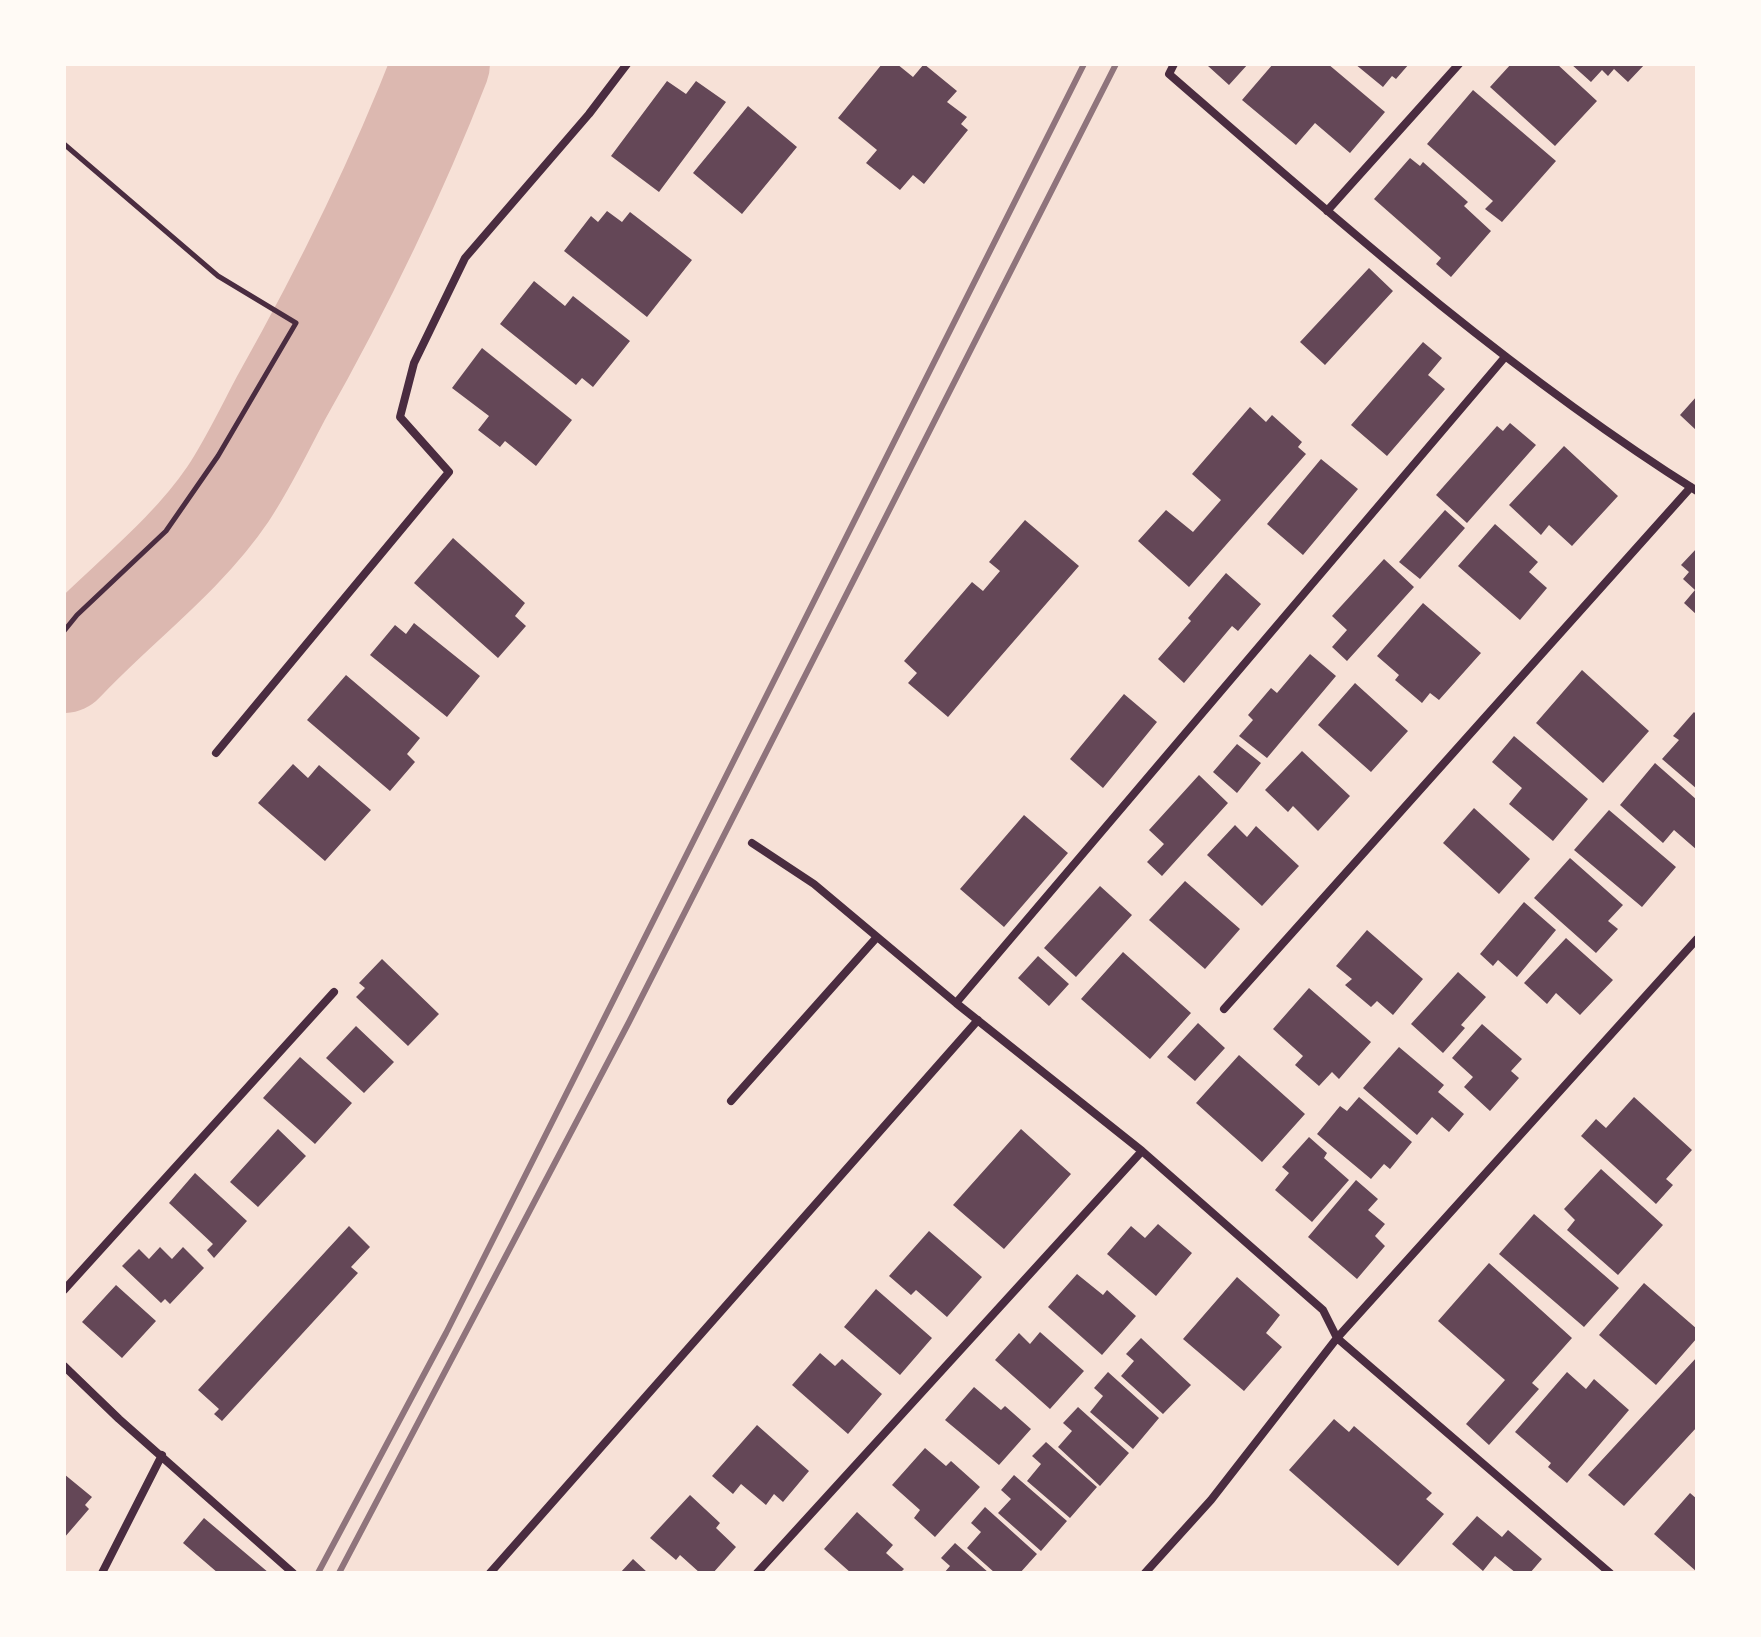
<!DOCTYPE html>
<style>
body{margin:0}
#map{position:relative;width:1761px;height:1637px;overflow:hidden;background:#f7e1d7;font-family:Mulish,sans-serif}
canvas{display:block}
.frame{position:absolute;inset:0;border:66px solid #fffaf5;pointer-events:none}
</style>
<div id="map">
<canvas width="1761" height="1637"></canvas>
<div class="frame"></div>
</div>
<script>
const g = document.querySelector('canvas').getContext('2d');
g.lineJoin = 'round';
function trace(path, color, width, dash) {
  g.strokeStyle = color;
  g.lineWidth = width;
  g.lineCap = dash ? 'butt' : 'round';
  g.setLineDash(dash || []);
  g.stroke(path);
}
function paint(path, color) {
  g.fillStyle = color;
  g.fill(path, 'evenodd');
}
const river = new Path2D(`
 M64 664C117 607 184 559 228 494 248 464 264 430 281 398 342 290 396 180 441 64`);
const building = new Path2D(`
 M882 64H897L913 77 924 64 957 91 947 102 967 117 961 124 968 130 924 184 913 175 900 190 866 163 877 150 838 118Z
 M1210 64H1248L1229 85 1208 66Z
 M1273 64H1328L1385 112 1350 153 1315 123 1296 145 1242 100Z
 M1355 64H1409L1396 79 1392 76 1383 87Z
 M1511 64H1557L1597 101 1555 146 1490 87Z
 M1571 64H1645L1628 82 1614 69 1608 76 1602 70 1591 82Z
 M667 81 686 94 696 81 726 102 659 192 611 156Z
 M1473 90 1556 161 1502 222 1485 209 1493 201 1427 144Z
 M748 106 797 147 742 214 693 173Z
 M1410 158 1420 166 1423 162 1468 202 1464 206 1491 231 1451 277 1436 264 1441 258 1374 199Z
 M607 211 622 222 630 212 692 260 647 317 564 251 591 216 598 222Z
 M1369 268 1393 291 1325 365 1300 342Z
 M534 281 565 306 573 296 630 341 593 387 582 378 576 385 500 324Z
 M1423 342 1442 358 1428 375 1445 389 1387 456 1351 425Z
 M482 348 572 420 536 466 505 441 500 447 478 430 489 416 452 388Z
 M1697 396V431L1680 415Z
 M1250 407 1266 422 1272 415 1302 442 1298 447 1306 454 1189 587 1138 541 1166 510 1193 532 1221 500 1192 474Z
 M1510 423 1536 445 1467 523 1436 495 1497 426 1503 431Z
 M1564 446 1618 496 1572 546 1549 525 1541 535 1509 505Z
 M1321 459 1358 489 1303 555 1267 524Z
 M1445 510 1465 528 1420 579 1399 562Z
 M1025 520 1079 566 948 717 908 683 917 673 904 661 972 582 983 591 1000 571 989 562Z
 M1495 524 1538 562 1529 572 1547 588 1520 620 1458 566Z
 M453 538 525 603 515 616 526 626 498 658 414 583Z
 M1697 548V615L1684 603 1695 590 1683 579 1689 572 1681 565Z
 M1384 559 1414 587 1347 661 1332 647 1347 630 1332 616Z
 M1226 573 1261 604 1238 631 1232 626 1184 683 1158 659 1191 621 1188 618Z
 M1423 603 1481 653 1439 700 1430 693 1422 703 1395 680 1399 675 1377 656Z
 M414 623 480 676 447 717 370 655 395 625 406 634Z
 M1310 654 1336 676 1267 758 1239 736 1253 720 1248 715 1271 688 1277 693Z
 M1582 670 1649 731 1603 783 1536 723Z
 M346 675 420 738 407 754 415 762 390 791 307 720Z
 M1355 683 1408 731 1371 772 1318 725Z
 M1124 694 1157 722 1103 788 1070 759Z
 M1694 712 1697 715V789L1662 759 1679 740 1673 736Z
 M1514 736 1588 799 1553 841 1509 804 1522 788 1492 762Z
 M1237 744 1261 763 1237 793 1213 772Z
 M1302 751 1350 796 1318 831 1293 806 1288 812 1265 790Z
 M1655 763 1697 800V850L1674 830 1663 843 1620 805Z
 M293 764 308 778 319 765 371 810 325 861 258 803Z
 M1199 775 1228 803 1162 876 1147 862 1164 844 1149 830Z
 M1474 808 1530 859 1499 894 1443 843Z
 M1609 810 1676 867 1642 907 1574 850Z
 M1024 815 1068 853 1004 927 960 889Z
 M1235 825 1247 837 1256 826 1299 866 1262 906 1207 855Z
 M1570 858 1623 905 1608 921 1618 929 1596 953 1534 898Z
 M1185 881 1240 929 1205 969 1149 920Z
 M1100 886 1132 915 1076 977 1044 948Z
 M1524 902 1556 930 1517 977 1498 960 1493 966 1480 954Z
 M1367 930 1423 979 1393 1015 1377 1001 1371 1007 1345 985 1352 979 1336 966Z
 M1566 938 1613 980 1580 1015 1556 993 1547 1004 1524 983Z
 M1123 952 1191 1013 1150 1059 1081 999Z
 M1038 956 1069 984 1049 1006 1018 978Z
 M382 959 439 1014 408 1046 356 997 365 988 359 983Z
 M1458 972 1486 997 1461 1025 1465 1028 1443 1053 1411 1024Z
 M1309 988 1371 1042 1339 1079 1332 1072 1319 1086 1295 1065 1303 1056 1273 1029Z
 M1198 1023 1225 1048 1195 1081 1167 1057Z
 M1482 1024 1522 1059 1511 1071 1519 1078 1490 1111 1464 1087 1473 1077 1452 1058Z
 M356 1026 394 1062 364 1093 326 1058Z
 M1399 1047 1444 1085 1438 1092 1464 1114 1449 1132 1432 1117 1417 1135 1363 1088Z
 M1239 1055 1305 1114 1262 1162 1196 1103Z
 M300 1057 352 1103 315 1144 263 1098Z
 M1359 1097 1412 1142 1390 1169 1384 1164 1371 1179 1317 1134 1340 1106 1347 1111Z
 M1634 1097 1692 1150 1666 1179 1673 1185 1656 1204 1581 1136 1596 1119 1606 1128Z
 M278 1129 306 1156 258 1207 230 1182Z
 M1021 1129 1071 1174 1004 1249 953 1205Z
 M1309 1137 1327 1153 1324 1158 1349 1180 1312 1222 1275 1190 1289 1173 1282 1167Z
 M1601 1169 1663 1225 1618 1275 1567 1230 1575 1220 1564 1209Z
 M195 1173 247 1221 214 1258 207 1250 213 1244 169 1203Z
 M1356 1180 1378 1199 1368 1210 1385 1224 1375 1236 1385 1246 1357 1279 1308 1237Z
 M1534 1214 1619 1288 1584 1327 1499 1254Z
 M1158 1224 1192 1253 1156 1296 1107 1254 1131 1226 1145 1238Z
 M349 1226 370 1247 351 1267 358 1273 222 1421 214 1414 219 1409 198 1390Z
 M929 1231 982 1277 947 1317 916 1290 911 1295 889 1276Z
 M160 1247 172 1259 183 1247 204 1268 170 1304 165 1299 161 1303 122 1266 139 1249 149 1259Z
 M1489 1263 1572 1338 1532 1383 1539 1389 1489 1445 1466 1424 1505 1380 1438 1321Z
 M1077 1274 1103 1295 1107 1290 1136 1316 1102 1355 1048 1307Z
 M1237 1277 1280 1315 1266 1333 1282 1347 1244 1391 1183 1339Z
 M1644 1283 1697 1329V1338L1656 1385 1599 1335Z
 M116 1285 156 1321 122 1358 82 1322Z
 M876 1289 932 1338 900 1375 844 1327Z
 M1040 1332 1084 1371 1050 1409 995 1360 1019 1333 1030 1344Z
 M1141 1338 1191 1385 1163 1414 1121 1376 1134 1361 1126 1354Z
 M820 1353 835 1366 842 1359 882 1394 848 1434 792 1385Z
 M1697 1357V1427L1624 1506 1588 1475Z
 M1108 1372 1159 1418 1133 1449 1090 1412 1103 1396 1094 1388Z
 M1567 1372 1586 1389 1594 1379 1629 1410 1567 1483 1548 1467 1551 1463 1515 1432Z
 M974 1387 1001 1410 1005 1406 1031 1429 999 1465 945 1420Z
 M1078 1407 1129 1453 1100 1486 1058 1447 1072 1431 1063 1423Z
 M1334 1419 1349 1432 1354 1426 1432 1493 1426 1499 1444 1514 1398 1566 1289 1470Z
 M757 1425 809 1471 783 1502 774 1494 766 1505 741 1484 733 1494 712 1476Z
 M1046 1442 1097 1487 1070 1518 1027 1481 1041 1464 1032 1456Z
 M925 1448 946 1466 951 1461 980 1487 935 1537 914 1518 920 1510 892 1485Z
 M64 1474 92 1497 85 1505 89 1509 64 1538Z
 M1014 1475 1067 1521 1041 1551 998 1513 1011 1499 1001 1490Z
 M1690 1493 1697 1499V1572L1654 1534Z
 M690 1495 720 1523 716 1528 736 1547 713 1573H700L680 1555 676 1560 650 1538Z
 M985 1507 1037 1554 1020 1573H995L967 1548 981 1532 971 1523Z
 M857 1512 893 1545 886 1553 904 1569 900 1573H851L824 1549Z
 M1477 1516 1502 1537 1508 1530 1542 1559 1530 1573H1516L1495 1556 1483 1571 1452 1544Z
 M204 1518 269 1573H218L183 1543Z
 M955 1543 989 1573H944L950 1566 941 1558Z
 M633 1559 648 1573H620Z`);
const path = new Path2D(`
 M64 144 218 276 296 323 218 456 166 531 77 615 64 631`);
const minor = new Path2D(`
 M1174 64 1169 74C1338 221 1507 371 1697 491
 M1327 211 1459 64
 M216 753 449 472 400 417 414 363 465 258 589 114 627 64
 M752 843 814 884 956 1003 1142 1151 1323 1310 1337 1338 1610 1573
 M956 1003 1505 357
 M1224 1009 1691 487
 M731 1101 877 937
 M64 1290 334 992
 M64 1366 119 1419 293 1573
 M102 1573 162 1455
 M490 1573 978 1020
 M757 1573 1142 1151
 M1145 1573 1211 1500 1337 1338 1697 939`);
const rail = new Path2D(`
 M318 1573 446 1333 1084 64
 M339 1573 629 1022 1116 64`);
trace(river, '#dcb8b0', 98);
paint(building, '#644757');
trace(path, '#4a2c40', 5);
trace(minor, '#4a2c40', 8);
trace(rail, '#8f747c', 6);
</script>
